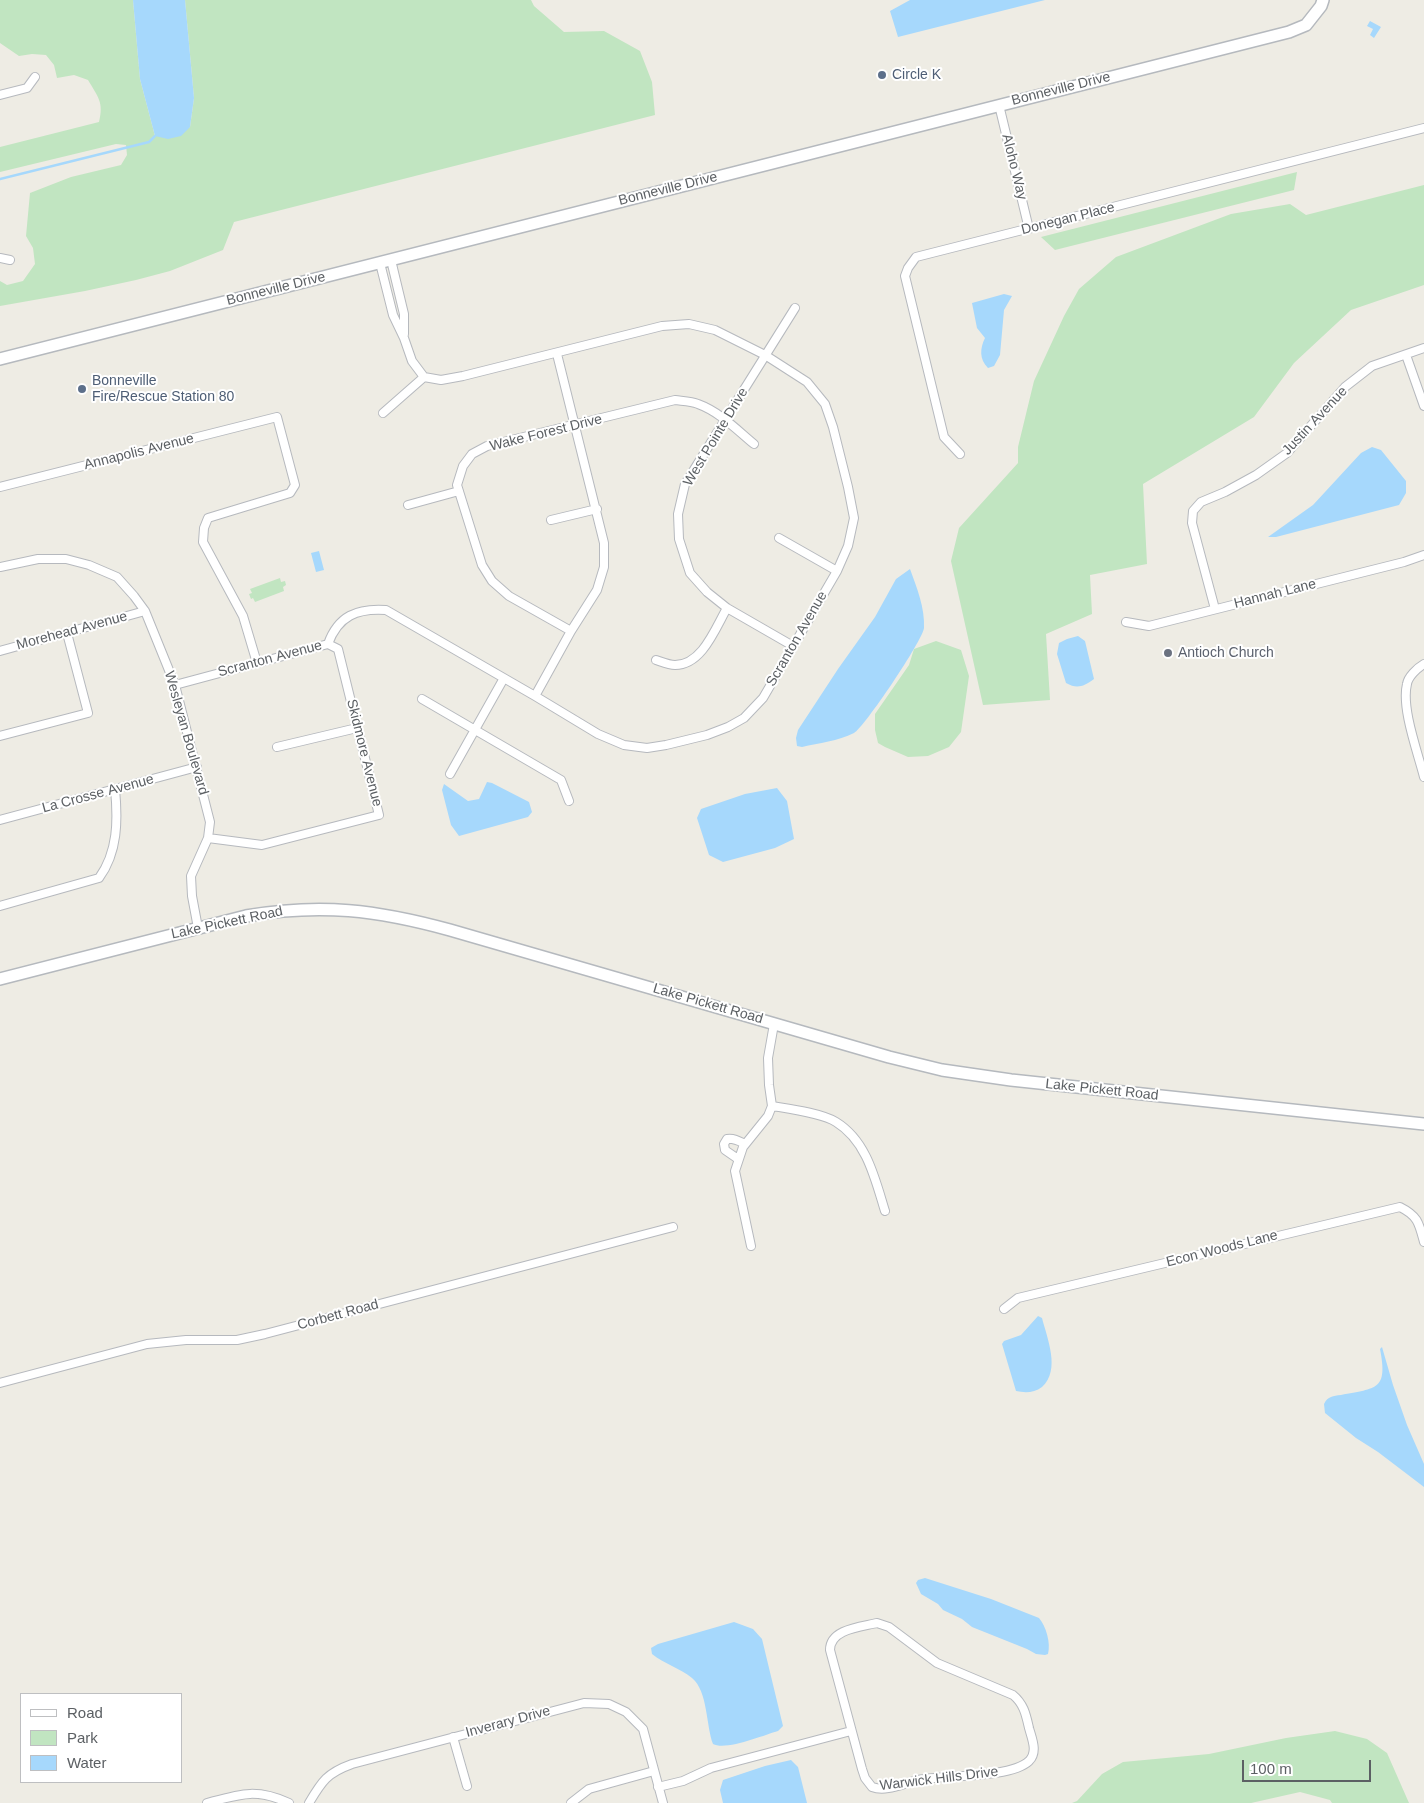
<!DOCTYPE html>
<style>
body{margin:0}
#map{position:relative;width:1424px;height:1803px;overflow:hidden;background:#eeece4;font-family:Arial,sans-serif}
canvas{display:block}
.legend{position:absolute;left:20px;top:1693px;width:162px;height:90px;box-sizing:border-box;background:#fff;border:1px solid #bebfc1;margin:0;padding:6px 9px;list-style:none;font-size:15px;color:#5c6064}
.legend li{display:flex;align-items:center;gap:10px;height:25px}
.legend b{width:25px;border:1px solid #bebfc1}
.scale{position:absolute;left:1242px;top:1760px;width:129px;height:22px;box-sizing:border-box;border:2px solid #5c6064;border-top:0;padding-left:6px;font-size:15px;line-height:18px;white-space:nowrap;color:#5c6064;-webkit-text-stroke:4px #fff;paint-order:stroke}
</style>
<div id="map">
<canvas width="1424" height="1803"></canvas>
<ul class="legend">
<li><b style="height:6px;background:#fff"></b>Road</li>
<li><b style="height:14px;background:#c1e5c1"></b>Park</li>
<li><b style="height:14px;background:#a6d8fc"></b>Water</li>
</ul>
<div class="scale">100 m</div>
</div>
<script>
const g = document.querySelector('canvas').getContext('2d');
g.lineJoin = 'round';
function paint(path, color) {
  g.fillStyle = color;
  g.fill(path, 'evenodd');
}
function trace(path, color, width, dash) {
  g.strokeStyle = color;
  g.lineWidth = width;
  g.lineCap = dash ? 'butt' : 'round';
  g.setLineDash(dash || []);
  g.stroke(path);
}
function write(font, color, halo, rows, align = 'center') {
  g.font = font + ' Arial,sans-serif';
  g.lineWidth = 4;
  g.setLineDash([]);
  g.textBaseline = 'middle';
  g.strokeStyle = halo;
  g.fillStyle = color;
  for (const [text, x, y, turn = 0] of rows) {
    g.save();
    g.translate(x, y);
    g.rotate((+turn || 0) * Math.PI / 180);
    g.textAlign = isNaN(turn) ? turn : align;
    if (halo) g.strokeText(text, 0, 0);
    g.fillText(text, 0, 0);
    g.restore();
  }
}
const green = new Path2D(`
 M0 0H133L140 79 155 136 190 127 194 98 185 0H531L534 6 564 32 604 31 640 51 652 82 655 115 234 222 223 250 170 271 136 280 85 291 0 306V281L7 285 23 281 35 264 33 248 26 236 30 193 71 177 121 165 127 155 126 145 116 144 0 172V147L99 122C104 102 98 97 88 80L74 75 57 78 54 65 46 55 32 54 19 56 0 43Z
 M1297 172 1294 190 1055 250 1041 237Z
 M1424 185V285L1351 310 1294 363 1254 417 1143 484 1147 564 1090 575 1092 614 1046 634 1050 700 983 705 951 561 959 528 1018 463V447L1034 381 1064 316 1079 289 1116 257 1231 214 1290 204 1306 215Z
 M280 578 281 582 285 581 286 585 283 587 284 591 255 602 253 598 251 599 249 594 252 593 250 589Z
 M936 641 961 650 969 676 961 732 949 747 928 756 908 757 885 747 878 743 875 730V714L909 665 914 649Z
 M1335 1731 1367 1739 1387 1753 1409 1803H1332L1330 1800 1300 1792 1251 1803H1072L1077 1801 1102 1774 1123 1762 1209 1754 1286 1738Z`);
const water = new Path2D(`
 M133 0H185L194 98 190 127 181 136 168 139 155 136 140 79Z
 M910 0H1045L898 37 890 11Z
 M1370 21 1381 27 1374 38 1370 35 1373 29 1367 26Z
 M1004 294 1012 296 1004 310 1000 355 994 366 988 368C979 359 980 348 985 338L977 328 972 303Z
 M1372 447 1381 450 1406 481V493L1399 505 1276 537H1268L1313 505 1361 453Z
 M319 551 324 570 316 572 311 553Z
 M910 569C917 588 925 608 924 628 923 640 864 728 854 733 838 741 819 743 802 747L797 746 796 738 798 730 838 669 875 617 896 579Z
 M1078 636 1085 641 1094 679C1083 687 1077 689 1066 683L1057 654 1059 643 1067 639Z
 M487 782 492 783 529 802 532 812 528 817 459 836 451 825 442 790 444 784 468 801 479 799Z
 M777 788 787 801 794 839 775 848 723 862 709 855 697 818 701 809 745 794Z
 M1038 1316 1042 1318C1047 1338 1061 1370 1042 1387 1034 1393 1025 1393 1016 1391L1002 1344 1004 1341 1021 1335Z
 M1382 1347 1393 1385 1407 1425 1424 1464V1487L1378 1452 1356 1438 1325 1413 1324 1404C1328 1396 1333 1396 1341 1395 1377 1388 1388 1390 1380 1349Z
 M925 1578 991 1599 1039 1618C1046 1626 1051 1643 1048 1654L1045 1655 1036 1654 1027 1649 972 1627 962 1619 943 1610 938 1604 921 1594 916 1583 918 1580Z
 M734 1622 753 1629 762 1639 783 1726 778 1731C764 1735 726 1751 713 1744 706 1726 708 1691 692 1678 680 1668 664 1664 652 1654L651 1648 658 1644Z
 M791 1760 798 1767 807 1803H723L720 1790 723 1780 765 1766Z`);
const stream = new Path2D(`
 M0 179 149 142 155 136`);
const street = new Path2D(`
 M0 95 27 88 35 77
 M999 105 1029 229
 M0 258 10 260
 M391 260 404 314V334
 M1406 355 1424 406
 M383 413 424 377
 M960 454 944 437 905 276 908 268 916 257 1424 128
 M0 487 277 417 295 485 290 493 208 518 204 528 203 542 243 616 257 663
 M408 505 459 491
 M551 520 597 509
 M779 538 837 571
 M0 567 38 559H66L89 565 117 577 134 596 145 611 175 685 210 822 208 838 191 876 192 896 198 928
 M1215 609 1192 523 1193 511 1201 502 1225 492 1256 475 1287 453 1345 387 1372 366 1424 348
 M1126 622 1149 626 1404 562 1424 555
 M571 631 509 596 492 581 482 565 457 485 463 466 472 454 487 446 675 400C682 401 691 401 698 404 720 412 737 430 754 444
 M328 644C338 616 357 608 386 610L535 696 598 734 624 745 647 748 666 745 707 735 728 727 744 718 763 698 837 571 848 546 854 518 848 487 833 427 825 404 807 382 765 355 715 330 689 324 662 326 463 376 441 380 424 377 412 361 404 338 393 315 380 263
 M793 646 727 608 707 592 690 573 679 539 678 514 685 484 795 308
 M0 651 145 611
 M656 660C662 662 669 665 675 665 702 665 715 629 727 608
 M1424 664C1417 668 1408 677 1407 684 1401 708 1418 753 1424 777
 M175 685 328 644
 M535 696 571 631 597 590 604 567V543L557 354
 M422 699 561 780 569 801
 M0 736 88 713 67 633
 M277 747 357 728
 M450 774 504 678
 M0 820 197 767
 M208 838 262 845 379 815 338 649 328 644
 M0 906 99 878C118 852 118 820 115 789
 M772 1106C790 1109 821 1113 836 1122 867 1141 875 1179 885 1211
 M738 1159 725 1150 724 1144 727 1139C734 1138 739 1141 745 1144
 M751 1246 735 1171 743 1147 768 1116 772 1106 769 1085 768 1058 774 1024
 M1004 1309 1018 1298 1400 1207C1418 1216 1419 1223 1424 1242
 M0 1383 147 1344 186 1340H237L265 1334 673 1227
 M877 1623 889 1627 937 1663 1013 1695C1024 1704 1026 1715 1029 1728 1032 1739 1038 1752 1029 1761 1011 1778 949 1775 924 1779 907 1781 888 1793 872 1787L865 1778 862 1769 830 1650C830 1629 861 1627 877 1623Z
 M453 1737 467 1786
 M658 1787 683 1781 711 1768 851 1731
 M207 1803C240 1794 256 1788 289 1803
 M309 1803C322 1781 327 1773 352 1764L584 1703 609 1704 626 1712 643 1729 663 1803
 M571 1803 589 1789 654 1771`);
const secondary = new Path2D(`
 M0 359 1289 32 1306 25 1321 6 1323 0
 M0 979 246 916C321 903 377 910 450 930L889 1057 942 1070 1011 1080 1424 1124`);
const markers = [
 [882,75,5,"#5c6f8a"],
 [82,389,5,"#5c6f8a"],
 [1168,653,5,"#6b7280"]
];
const serviceNames = [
 ["Circle K",892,75],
 ["Bonneville",92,381],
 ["Fire/Rescue Station 80",92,397]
];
const streetNames = [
 ["Bonneville Drive",1061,89,-14],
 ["Aloho Way",1014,167,76],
 ["Bonneville Drive",668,189,-14],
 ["Donegan Place",1068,219,-14],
 ["Bonneville Drive",276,289,-14],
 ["Justin Avenue",1315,421,-47],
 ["Wake Forest Drive",546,433,-14],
 ["West Pointe Drive",716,437,-59],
 ["Annapolis Avenue",139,452,-14],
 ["Hannah Lane",1275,594,-14],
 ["Morehead Avenue",72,631,-15],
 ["Scranton Avenue",797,639,-60],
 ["Scranton Avenue",270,659,-15],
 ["Wesleyan Boulevard",186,733,74],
 ["Skidmore Avenue",364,753,76],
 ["La Crosse Avenue",98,794,-15],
 ["Lake Pickett Road",227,923,-12],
 ["Lake Pickett Road",708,1004,16],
 ["Lake Pickett Road",1102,1090,6],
 ["Econ Woods Lane",1222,1249,-14],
 ["Corbett Road",338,1315,-15],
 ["Inverary Drive",508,1722,-15],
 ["Warwick Hills Drive",939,1779,-7]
];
const worshipNames = [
 ["Antioch Church",1178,653]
];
paint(green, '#c1e5c1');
paint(water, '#a6d8fc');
trace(stream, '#a6d8fc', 2.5);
trace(street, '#b6b9be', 10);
trace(secondary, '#b5b9be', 14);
trace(street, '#fff', 8);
trace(secondary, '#fff', 11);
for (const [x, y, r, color] of markers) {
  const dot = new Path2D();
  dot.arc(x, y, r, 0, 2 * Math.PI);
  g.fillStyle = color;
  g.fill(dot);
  trace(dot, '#fff', 2);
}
write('14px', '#4e5e75', '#fff', serviceNames, 'left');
write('14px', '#5c6064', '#fff', streetNames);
write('14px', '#5b616d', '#fff', worshipNames, 'left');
</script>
